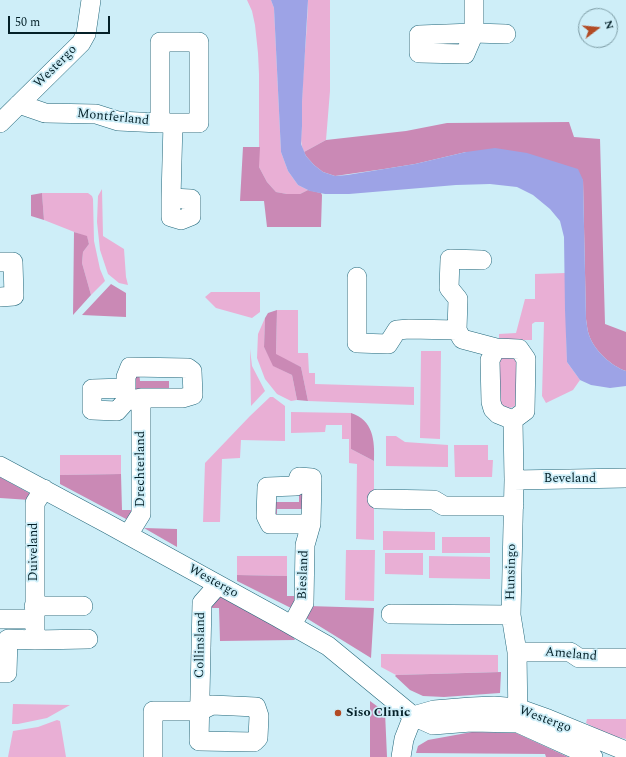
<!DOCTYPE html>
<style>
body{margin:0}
#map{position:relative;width:626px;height:757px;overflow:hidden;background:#ceeef8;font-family:Spectral,serif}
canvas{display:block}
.north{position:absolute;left:578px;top:8px;width:40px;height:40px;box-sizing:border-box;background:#ceeef8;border:1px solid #7d9ca5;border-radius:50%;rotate:74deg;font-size:11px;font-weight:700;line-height:16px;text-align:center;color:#042028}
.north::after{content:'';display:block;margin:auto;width:14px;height:18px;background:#b24b25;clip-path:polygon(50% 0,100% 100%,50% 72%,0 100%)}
.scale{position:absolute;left:8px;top:16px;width:102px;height:18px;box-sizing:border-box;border:2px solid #042028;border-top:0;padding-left:5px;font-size:12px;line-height:14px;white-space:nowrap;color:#042028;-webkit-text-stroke:3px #ceeef8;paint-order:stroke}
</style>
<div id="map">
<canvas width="626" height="757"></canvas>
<div class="north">N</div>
<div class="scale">50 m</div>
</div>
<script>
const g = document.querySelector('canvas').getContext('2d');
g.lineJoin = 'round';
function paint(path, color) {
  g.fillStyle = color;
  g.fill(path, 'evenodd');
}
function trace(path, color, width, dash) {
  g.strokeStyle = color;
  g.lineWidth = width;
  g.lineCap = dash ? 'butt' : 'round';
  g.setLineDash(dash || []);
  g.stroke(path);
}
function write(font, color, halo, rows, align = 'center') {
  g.font = font + ' Spectral,serif';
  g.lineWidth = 3.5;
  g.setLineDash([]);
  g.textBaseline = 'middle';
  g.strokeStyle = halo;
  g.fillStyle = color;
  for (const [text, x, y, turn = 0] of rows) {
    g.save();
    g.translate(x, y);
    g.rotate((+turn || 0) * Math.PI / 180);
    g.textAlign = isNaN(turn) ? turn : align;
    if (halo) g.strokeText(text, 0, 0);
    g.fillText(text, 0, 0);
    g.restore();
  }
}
const green = new Path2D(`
 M247 0H271L274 8 281 152 288 171 298 185 308 190 300 194H287L276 192 267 182 259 167V74L258 53 255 25 252 11Z
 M308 0H330V91L326 140 304 152C299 141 302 134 302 122 301 81 307 41 308 0Z
 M102 189 103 236 124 249 126 277 128 285 119 283 108 274 100 250 97 222 98 196Z
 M42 193H88L92 196 93 199 94 241 100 269 105 281 91 295 82 263 83 252 89 244 87 237 44 220Z
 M565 273 567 362 580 380 573 390 546 403 542 396 544 322H535L532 324V340H499V334L516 333 525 299H535V274Z
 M211 292H260V312L252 318 216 308 205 297Z
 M277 310H298V353H308L309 373H315V384L414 387V405L308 401 301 367 276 355Z
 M265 318 264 347 274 366 292 375 297 400 291 401 277 394 265 379 257 358 258 334Z
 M250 349 252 366 265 391 251 406Z
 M421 351H441L440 439 420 438Z
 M502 355 518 358 517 405C511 409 505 409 499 405L498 360Z
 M270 397H273L285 406V441L241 440 240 458 222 459 220 522H203L205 463 250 416Z
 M291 412 351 413V449L374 461V540L356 539 357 464 349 463V439H342V425H326L325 432 291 433Z
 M386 436H396L405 442 448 445V467L386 466Z
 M454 445H488V460H493L492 477H455Z
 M60 455H121V474L60 475Z
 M383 531 435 532V550H383Z
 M442 537H490V553H442Z
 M346 550H375L374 601 345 600Z
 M385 553H423V575L385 574Z
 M237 556H287V576L237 575Z
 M429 556 490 557V579L429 578Z
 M381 654 498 655V672L396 675 381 667Z
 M13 704 70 705 47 718 18 724H12Z
 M587 719H626V739L608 735 586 723Z
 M57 720 60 721 66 757H8L13 731 38 727Z`);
const forest = new Path2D(`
 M569 122 574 137 600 139 605 324 626 332V371C611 366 594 350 589 335 587 330 587 324 586 319L583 180 466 152 415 164 384 169 335 176 323 172 314 165 306 156 304 152 326 140 406 131 447 123Z
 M243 147H260L259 167 267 182 276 192 287 194H300L308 190 321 193 322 195 321 227H267L264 201H240Z
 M42 193 44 220 31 216V195Z
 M74 232 87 236 89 244 83 252 82 263 91 295 73 315Z
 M111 284 126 293V317L82 315Z
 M277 310 276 354 301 367 308 401 297 400 292 375 273 366 264 347 265 318 268 313Z
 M139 372 140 381H169V392L133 390 132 378Z
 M351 413C373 420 375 440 374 461L351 449Z
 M121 474 122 510H132L133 513 126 519 60 484V475Z
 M0 477 29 493 30 500 0 498Z
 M301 486 305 509H277V518H274L273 502H299V492Z
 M144 528 177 529V547Z
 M237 575 287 576V596H298L291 608 237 581Z
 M218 594 290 632 295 640 220 641 219 608H210Z
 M308 606 374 608 371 658 303 616Z
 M501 672 500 693 444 697 423 696 410 690 395 676 396 675Z
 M370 701 385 712 387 757H370Z
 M472 732 516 733 568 757H546L545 754 416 753 418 746 428 740Z`);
const water = new Path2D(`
 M271 0H308L302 102V126L301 144 306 156 314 165 323 172 335 176 347 175 415 164 466 152 495 148 527 153 578 169 583 180 586 319C587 324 587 330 589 335 594 350 611 366 626 371V386L610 388 591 385 580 380 567 362 565 310 564 237 560 221 550 209 533 195 517 187 490 184 456 185 349 194H325L310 191 298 185 288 171 281 152 274 8Z`);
const minor = new Path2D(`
 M474 0V33L465 54 419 53V35L474 33 506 34
 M19 104 45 113 96 114 118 121 160 123V42H199V123H160
 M0 123 81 43 86 34 91 0
 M171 198 191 199V216L181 220 171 217Z
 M171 198 173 123
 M482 260 450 259 449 288 458 299 457 330 462 339 496 348
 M0 262H13L14 296 0 297
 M357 277V343L388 344 397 330 409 329 457 330
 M496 348 519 349 526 359 525 411 513 420 498 414 493 409 491 402 490 360Z
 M130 367 188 368 192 371 193 395 183 398H141L126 401 117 411 92 410V389L126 388V377Z
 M513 420 514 480 511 615 517 652 518 723
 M0 466 108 524 128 535 277 617 328 646 413 716 433 725 471 722 518 723 593 757
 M514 480 626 478
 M44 489 35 503V640L88 639
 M377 499 434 500 444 506H514
 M128 535 141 514V398
 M34 606H83
 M391 614 511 615
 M0 619H35
 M292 625 304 603 305 545 311 524 312 478 299 477 296 486 267 487 266 516 270 524H311
 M517 652H570L579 658H626
 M0 673H7L8 639 35 640
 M413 716 434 710 471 707 494 706 517 708 548 719 626 751
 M153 757V711H200L212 705 256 707 259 716 258 738 254 742 199 741 202 603 218 585
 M401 757 404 739 413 716`);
const markers = [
 [338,713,4,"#b24b25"]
];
const streetNames = [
 ["Westergo",56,67,-45],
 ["Montferland",113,118,6],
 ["Drechterland",141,469,-90],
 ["Beveland",570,479],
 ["Duiveland",34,552,-90],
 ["Hunsingo",512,572,-89],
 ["Biesland",304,575,-88],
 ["Westergo",213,582,29],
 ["Collinsland",201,645,-89],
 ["Ameland",571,655,5],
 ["Westergo",545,720,20]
];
const poiNames = [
 ["Siso Clinic",346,713]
];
paint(green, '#e9afd5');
paint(forest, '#ca89b5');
paint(water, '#9da3e6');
trace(minor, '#23677a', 20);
trace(minor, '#fff', 19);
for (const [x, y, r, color] of markers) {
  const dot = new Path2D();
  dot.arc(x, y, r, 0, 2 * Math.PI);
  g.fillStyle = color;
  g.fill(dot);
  trace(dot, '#ceeef8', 1.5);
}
write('13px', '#042028', '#ceeef8', streetNames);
write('bold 13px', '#042028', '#ceeef8', poiNames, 'left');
</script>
